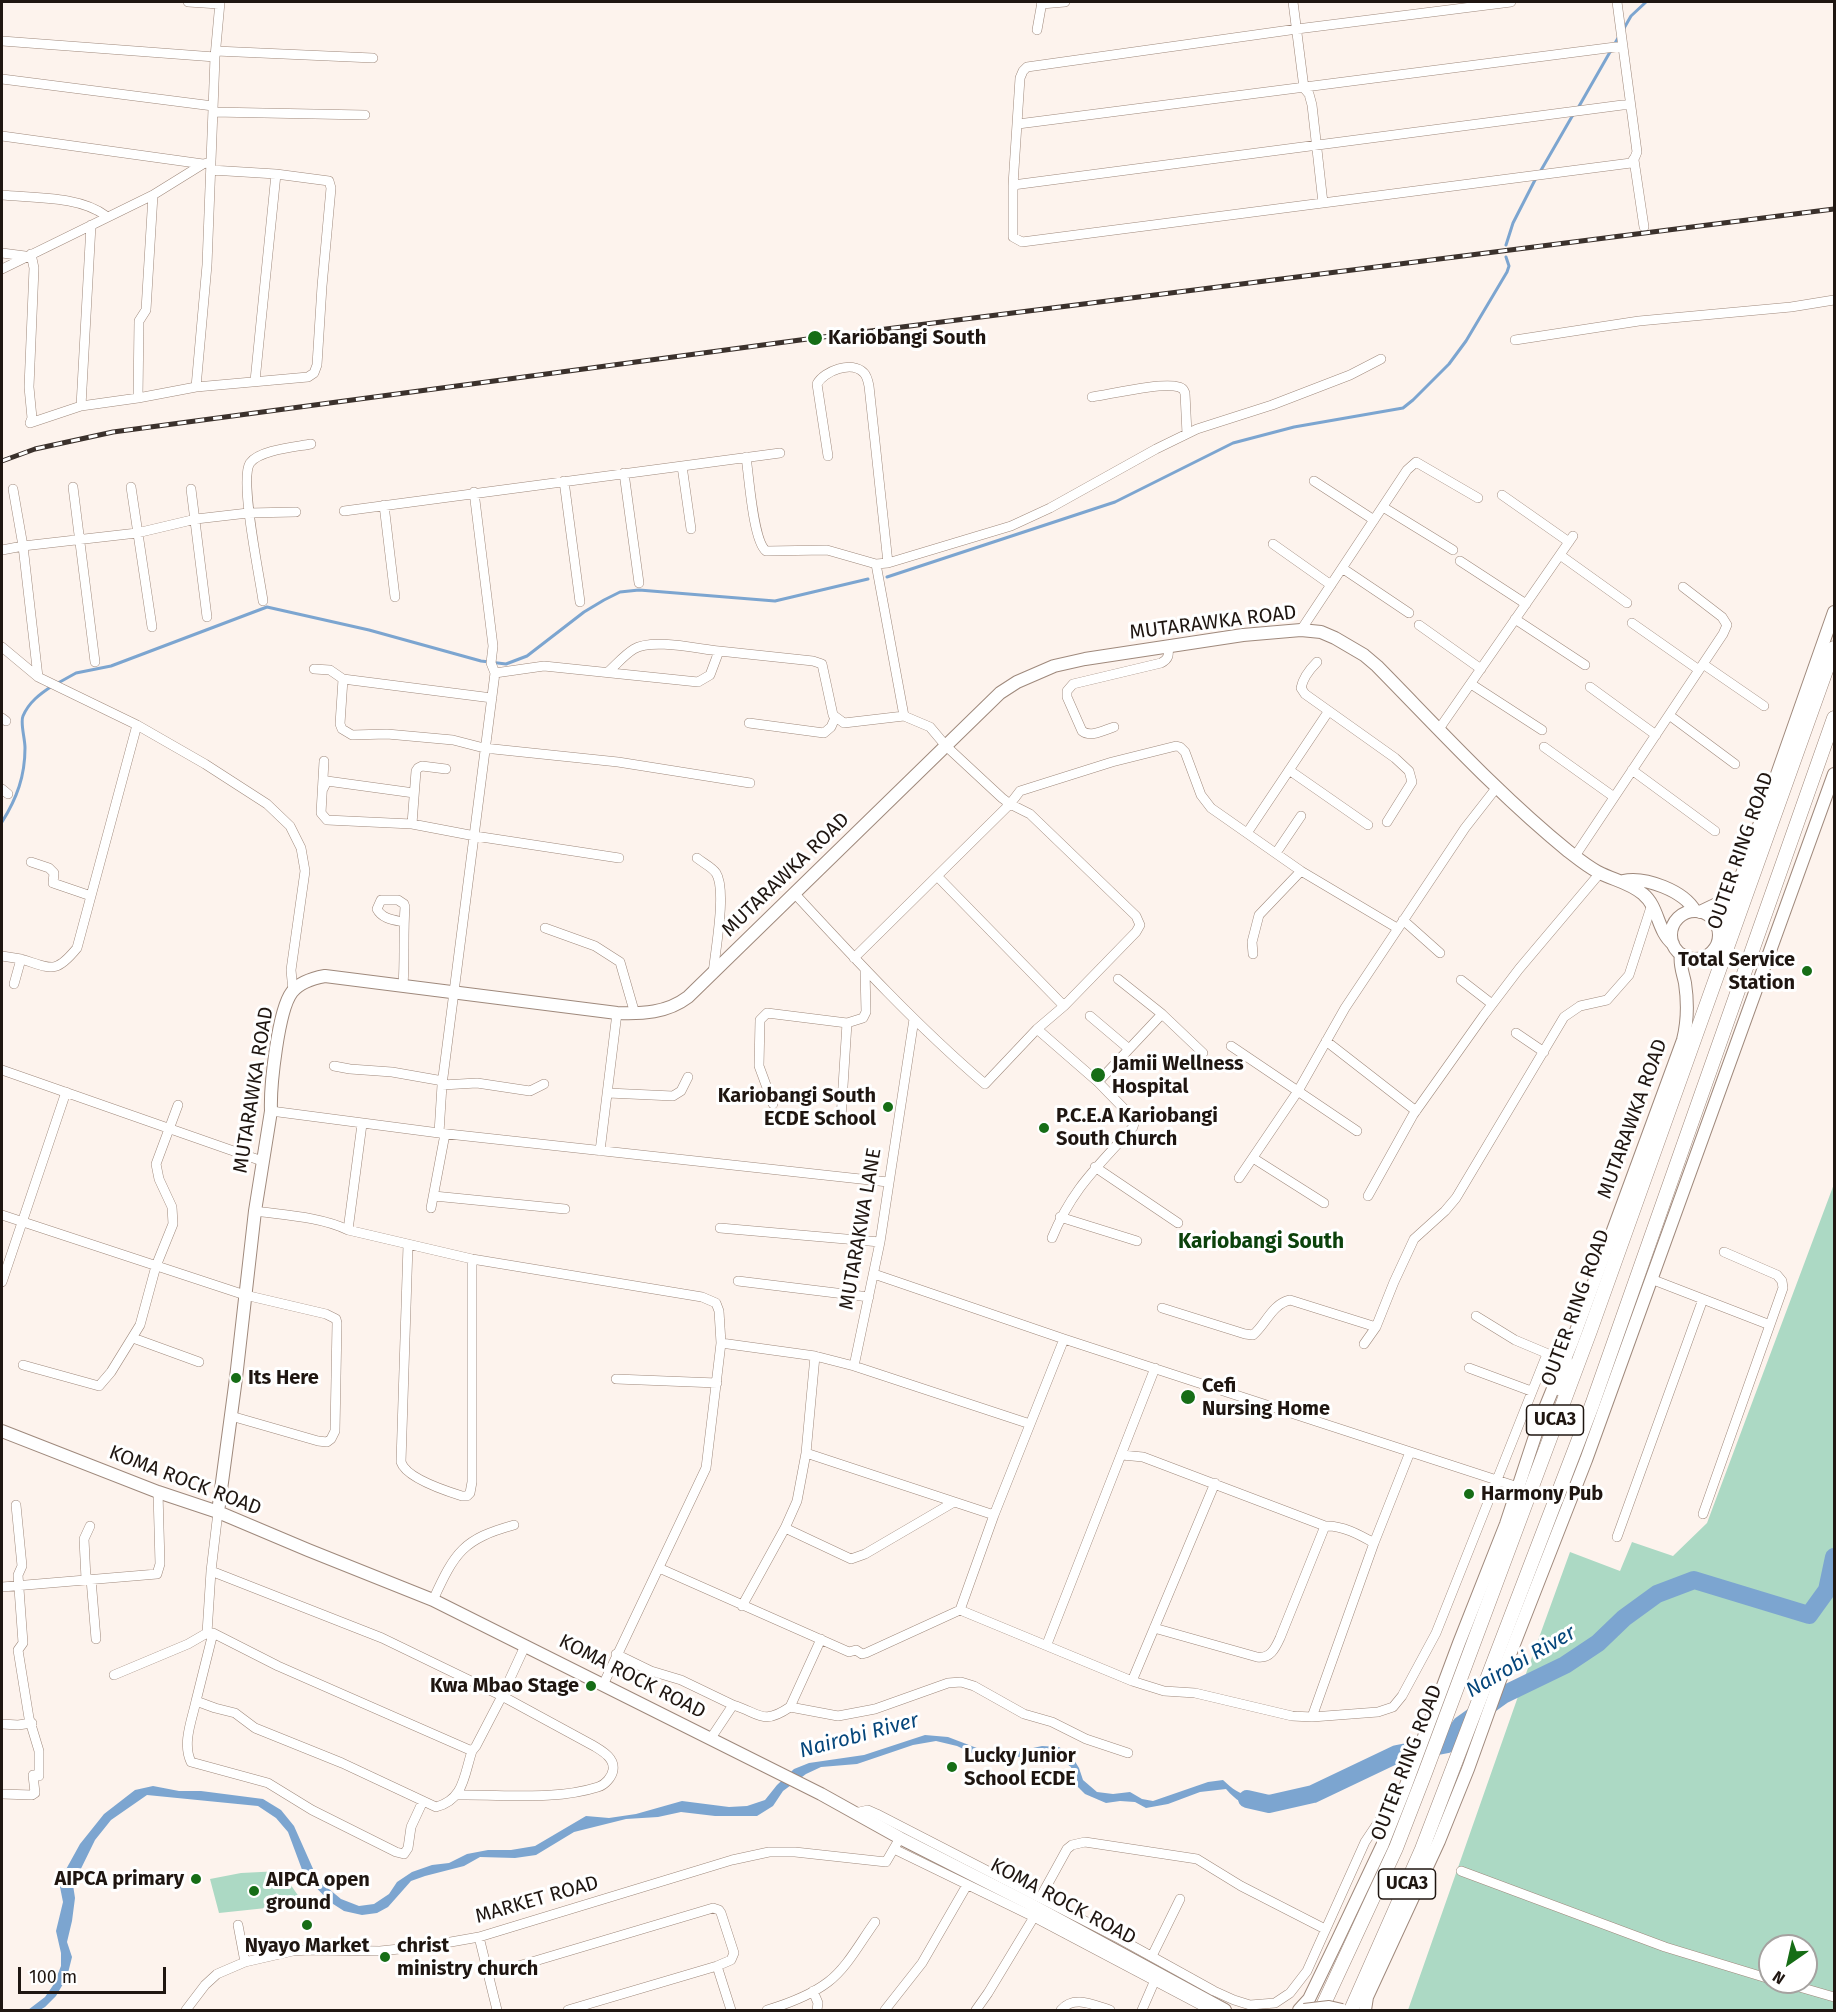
<!DOCTYPE html>
<style>
body{margin:0}
#map{position:relative;width:1836px;height:2012px;overflow:hidden;background:#fdf3ed;font-family:"Fira Sans",sans-serif}
canvas{display:block}
.frame{position:absolute;inset:0;border:3px solid #1f1611;pointer-events:none}
.north{position:absolute;left:1758px;top:1934px;width:60px;height:60px;box-sizing:border-box;background:#fff;border:2px solid #a5a2a0;border-radius:50%;rotate:214deg;font-size:16px;font-weight:700;line-height:24px;text-align:center;color:#1f1611}
.north::after{content:'';display:block;margin:auto;width:21px;height:27px;background:#166d16;clip-path:polygon(50% 0,100% 100%,50% 72%,0 100%)}
.scale{position:absolute;left:18px;top:1967px;width:148px;height:27px;box-sizing:border-box;border:3px solid #1f1611;border-top:0;padding-left:8px;font-size:18px;line-height:21px;white-space:nowrap;color:#1f1611;-webkit-text-stroke:4px #fff;paint-order:stroke}
</style>
<div id="map">
<canvas width="1836" height="2012"></canvas>
<div class="frame"></div>
<div class="north">N</div>
<div class="scale">100 m</div>
</div>
<script>
const g = document.querySelector('canvas').getContext('2d');
g.lineJoin = 'round';
function paint(path, color) {
  g.fillStyle = color;
  g.fill(path, 'evenodd');
}
function trace(path, color, width, dash) {
  g.strokeStyle = color;
  g.lineWidth = width;
  g.lineCap = dash ? 'butt' : 'round';
  g.setLineDash(dash || []);
  g.stroke(path);
}
function write(font, color, halo, rows, align = 'center') {
  g.font = font + ' "Fira Sans",sans-serif';
  g.lineWidth = 6;
  g.setLineDash([]);
  g.textBaseline = 'middle';
  g.strokeStyle = halo;
  g.fillStyle = color;
  for (const [text, x, y, turn = 0] of rows) {
    g.save();
    g.translate(x, y);
    g.rotate((+turn || 0) * Math.PI / 180);
    g.textAlign = isNaN(turn) ? turn : align;
    if (halo) g.strokeText(text, 0, 0);
    g.fillText(text, 0, 0);
    g.restore();
  }
}
const green = new Path2D(`
 M1834 1184V2010H1408L1528 1668 1570 1552 1620 1571 1632 1542 1673 1556 1707 1523ZM1770 1946H1806V1982H1770Z
 M281 1871 304 1904 219 1913 210 1879 241 1873Z`);
const water = new Path2D(`
 M925 1735 948 1737 982 1750 1015 1752 1042 1746 1059 1747 1071 1755 1079 1768 1083 1780 1097 1792 1113 1794 1130 1792 1142 1799 1153 1801 1208 1782 1223 1780C1235 1791 1242 1797 1258 1794L1269 1804C1248 1807 1240 1805 1226 1789L1200 1792 1168 1804 1146 1808 1135 1802 1120 1801 1106 1803 1085 1794 1074 1783 1071 1767 1059 1758 1041 1756 993 1758 974 1754 957 1746 936 1741 913 1745 857 1764 821 1767 806 1774 783 1791 773 1806 757 1816H715L681 1812 658 1817 626 1819 574 1832 536 1855 515 1858 480 1857 464 1866 425 1876 411 1881 388 1907 377 1913 362 1915 344 1911 330 1902 304 1875 288 1832 276 1818 258 1806 147 1795 111 1820 95 1840 73 1885 75 1898 72 1921 67 1942 72 1957 67 1977 56 1996 45 2007 40 2010H28L45 1997 54 1984 61 1966V1953L56 1931 63 1902 59 1882 80 1844 104 1814 135 1790 153 1786 179 1791H201L263 1799 281 1810 294 1826 318 1880 341 1899 359 1906 374 1904 389 1894 397 1882 412 1872 432 1865 449 1863 467 1854 488 1850H511L535 1846 586 1816 609 1818 636 1814 682 1801 729 1807 747 1806 765 1800 777 1785 794 1769 809 1763 864 1755Z`);
const stream = new Path2D(`
 M1623 30 1631 16 1646 2
 M1578 108 1618 38
 M1540 172 1574 113
 M1506 245 1513 223 1536 178
 M887 577 1115 502 1233 443 1294 427 1403 408 1413 400 1449 364 1466 341 1507 272 1509 266 1506 257
 M58 683 76 673 111 666 267 607 369 630 481 661 506 664 527 656 584 612 604 600 620 592 639 590 775 601 868 579
 M2 822C17 798 25 776 25 748 25 738 20 723 23 716 29 702 40 694 52 686`);
const river = new Path2D(`
 M1247 1799 1269 1804 1313 1794 1397 1754 1448 1744 1461 1725 1503 1695 1565 1665 1598 1643 1624 1618 1657 1594 1694 1580 1809 1615 1827 1590 1834 1557`);
const street = new Path2D(`
 M188 2 219 4
 M1293 2 1304 88 1309 94 1312 105 1323 203
 M1511 2 1297 29 1027 67 1023 71 1020 78 1013 185V237L1022 242 1631 163 1635 157 1637 152 1617 2
 M1041 4 1065 2
 M1037 30 1042 2
 M2 41 215 57
 M216 51 373 58
 M2 79 213 106
 M213 112 365 115
 M1018 124 1623 46
 M2 136 203 164
 M1634 160 1644 227
 M1013 185 1630 104
 M2 195C34 198 81 196 106 216
 M2 253 25 256
 M2 269 153 195 203 164 211 162
 M1515 340 1639 321 1791 307 1834 300
 M255 381 276 174
 M196 387 207 265 215 57 220 2
 M1092 397C1112 394 1161 382 1179 387 1184 389 1183 389 1185 393L1187 434
 M138 398 139 321 146 310 153 195
 M81 406 91 225
 M30 423 81 406 138 398 196 387 308 377 314 373 317 365 322 286 331 188 329 181 276 174 211 170
 M30 423 32 418 29 387 34 268 31 254
 M828 456 817 384C824 371 852 360 864 373 867 376 868 381 869 386L888 563
 M746 457C749 476 753 541 766 551L827 550 876 564 888 563 1011 526 1050 508 1156 449 1197 429 1272 405 1350 375 1381 359
 M682 466 691 529
 M624 473 639 583
 M564 481 580 602
 M1314 481 1374 520
 M73 487 95 662
 M131 487 152 627
 M13 489 23 546 38 677
 M191 489 207 617
 M1502 495 1569 542
 M384 505 395 597
 M1383 507 1453 550
 M344 511 780 453
 M1273 544 1331 585
 M2 550 23 546 137 533 196 519 248 513 296 512
 M1560 555 1627 603
 M1460 561 1526 604
 M1342 568 1409 613
 M263 601C260 578 239 479 250 463 259 450 295 447 311 444
 M1515 619 1585 665
 M1632 623 1699 670
 M1419 625 1481 669
 M1301 630 1407 470 1416 462 1478 498
 M2 647 38 677 137 725 205 764 267 804 290 826 301 848 305 871 291 970 293 991
 M1317 662C1310 669 1303 677 1301 688L1305 694 1395 758 1409 771 1412 782 1387 822
 M1703 664 1764 706
 M314 669 330 670 343 679 492 698
 M608 672C616 665 624 655 634 649 652 638 698 649 719 651
 M495 673 544 666 698 682 710 675 719 651 813 661 822 664 833 715 844 723 904 716
 M343 679 340 724 342 729 352 735 387 734 453 740 484 748 618 762 750 783
 M1471 684 1542 730
 M1590 687 1656 735
 M1669 715 1735 764
 M2 718 6 721
 M749 723 824 733 831 727 835 718
 M1114 727C1104 730 1091 738 1082 731L1067 697V691L1073 684 1161 663C1169 659 1169 655 1168 646
 M1439 729 1573 536
 M1544 747 1614 797
 M324 761 321 813 327 820 412 824 475 836 619 858
 M1289 770 1368 825
 M1632 770 1715 831
 M2 789 8 794
 M323 789 327 781 414 793
 M412 824 416 771 418 768 422 766 446 769
 M1247 833 1328 712
 M1276 853 1301 816
 M1575 856 1723 634 1727 625 1722 617 1683 587
 M697 858C703 863 712 867 716 873 727 890 715 952 713 974
 M31 862 49 868 54 873 53 883 91 896
 M937 876 1064 1006
 M795 894C856 960 917 1026 985 1084L1037 1029 1064 1006 1136 932 1140 925 1136 916 1030 814 1010 804 1002 798 946 746 930 727 904 716 876 564
 M1403 920 1440 953
 M545 928 595 946 620 962 635 1014
 M1253 954 1252 942 1259 915 1301 871
 M2 956 21 959
 M854 958 1010 804 1020 791 1112 762 1176 746 1180 747 1185 752 1201 795 1211 808 1301 871 1397 928
 M1118 979 1162 1014
 M1461 980 1492 1004
 M14 984 21 959C51 968 55 975 77 948L137 725
 M403 985C405 960 403 933 405 907L404 904 398 900H381L377 909C382 919 394 920 404 922
 M1090 1016 1129 1049
 M1037 1029 1098 1082 1135 1120 1133 1127C1098 1167 1073 1187 1052 1238
 M1516 1033 1544 1052
 M1326 1041 1416 1111
 M1231 1046 1357 1131
 M334 1066 350 1069 392 1072 443 1081
 M2 1070 262 1161
 M1098 1082 1162 1014 1203 1053
 M442 1085 477 1083 530 1091 544 1084
 M608 1093 673 1096 681 1091 688 1077
 M773 1104 759 1066 760 1020 767 1013 847 1023 863 1018 866 1012 865 970
 M271 1111 439 1133 888 1182
 M841 1118 847 1023
 M439 1133 442 1085 495 673 491 663 493 646 474 492
 M600 1151 617 1013
 M1253 1158 1324 1203
 M1095 1167 1178 1223
 M1239 1178 1298 1091 1345 1008 1465 828 1497 787
 M434 1196 565 1209
 M1368 1196 1413 1115 1484 1015 1519 969 1600 873
 M431 1208 445 1134
 M255 1211C284 1215 322 1217 348 1230L472 1259 702 1297 716 1303 719 1311 721 1343 706 1468 603 1685
 M2 1215 245 1295 326 1314 336 1319 337 1323 335 1431 331 1439 327 1442 318 1441 231 1416
 M1060 1217 1137 1241
 M720 1228 880 1242
 M348 1230 362 1124
 M408 1245 401 1462C406 1478 446 1491 462 1496H467L470 1493 472 1482V1259
 M874 1274 1064 1339 1518 1487
 M1651 1279 1770 1325
 M738 1281 869 1297
 M2 1282 66 1092
 M1162 1308 1245 1334 1253 1335C1266 1324 1272 1304 1290 1300L1376 1327
 M1476 1316 1515 1340 1565 1361
 M133 1338 199 1362
 M721 1343 815 1356 854 1366 1030 1424
 M1364 1344 1376 1327 1394 1282 1414 1239 1445 1211 1456 1198 1564 1017 1580 1006 1607 1000 1629 975 1652 904
 M23 1365 99 1386 111 1372 140 1325 156 1266 173 1224 172 1207 159 1179 156 1164 178 1105
 M854 1366 880 1242 914 1019
 M1469 1368 1531 1391
 M616 1379 717 1383
 M806 1453 994 1515
 M1122 1455 1143 1457 1325 1526C1342 1525 1360 1535 1374 1543
 M218 1512 211 1571 207 1633H213L278 1666 472 1751 476 1746 502 1696 525 1646
 M1703 1514 1783 1288 1782 1281 1777 1275 1724 1252
 M785 1528 851 1559 865 1554 954 1502
 M1617 1537 1703 1299
 M659 1568 849 1652 856 1650 862 1654 866 1653 960 1610 1132 1681 1164 1691 1195 1693 1292 1716 1312 1717 1378 1712 1393 1707 1402 1696 1436 1633 1547 1354
 M211 1571 382 1638 502 1696 594 1746C602 1751 615 1758 613 1770 612 1777 605 1785 598 1787 554 1801 503 1794 458 1795
 M86 1579 84 1539 90 1526
 M91 1579 96 1639
 M2 1587 157 1574 160 1564 158 1492
 M433 1600C455 1552 463 1539 514 1525
 M742 1606 785 1528 797 1501 806 1453 815 1356
 M960 1610 994 1515 1064 1339
 M1154 1628 1257 1657C1270 1659 1275 1649 1280 1638L1325 1526
 M213 1633 196 1701 215 1708 235 1713 255 1728 342 1763 436 1807C464 1800 464 1775 472 1751
 M1047 1644 1155 1368
 M616 1654 651 1671 681 1680 733 1705
 M114 1675 188 1644 207 1633
 M1132 1681 1215 1483
 M196 1701C192 1720 182 1743 191 1762L268 1783 312 1810 396 1852 404 1854 408 1848 411 1827 423 1801
 M790 1707 821 1639
 M1312 1717 1374 1543 1410 1452
 M2 1724 18 1725 32 1723
 M711 1738 733 1705C760 1713 762 1726 790 1707L838 1716 875 1709 948 1683 961 1682 974 1686 1024 1714 1052 1722 1086 1739 1128 1753
 M2 1794 32 1795 35 1793 33 1775 39 1776V1751L29 1718 18 1650 23 1643 18 1575 22 1566 16 1505
 M855 1813 868 1810 877 1814 1120 1939 1214 1991 1234 2000 1250 2005 1275 2003 1290 1993 1307 1971 1365 1842 1381 1818 1397 1809
 M894 1849 1034 1917 1210 2010
 M1461 1871 1665 1947 1770 1979
 M1040 1898 1067 1849 1072 1845 1085 1842 1197 1859 1241 1886 1325 1929
 M238 1925 245 1962
 M479 1937 497 2010
 M1152 1956 1180 1899
 M488 1975 713 1908 719 1910 721 1913 734 1953 731 1960 717 1966
 M1782 1982 1834 1997
 M813 1991 818 2003 817 2010
 M186 2010 205 1985 217 1974 245 1962 293 1951 309 1950 380 1951 428 1946 479 1937 732 1860 769 1852H795L886 1862 900 1838
 M568 2010 717 1966 731 2010
 M767 2010C787 2004 811 1995 828 1982 847 1968 861 1941 875 1922
 M885 2010 922 1963 967 1885
 M976 2010 988 1993 1034 1917
 M1061 2010C1074 1995 1093 2005 1110 2010
 M1142 2010 1155 1980`);
const secondary = new Path2D(`
 M1623 881C1645 876 1684 891 1695 911
 M1671 935a24 24 0 1 1 48 0a24 24 0 1 1-48 0Z
 M1700 912 1723 901 1733 890
 M1717 945 1834 612
 M2 1431 158 1492 218 1512 308 1550 433 1600 821 1794 900 1838 1028 1903 1225 2010
 M218 1512 236 1378 255 1211 271 1111C270 1087 278 1010 292 992 299 983 314 978 325 976L617 1013C642 1014 667 1013 688 997L1000 693 1017 682 1054 666 1085 659 1243 635 1301 630 1321 632 1335 638 1364 655 1377 666C1439 729 1499 795 1568 851 1577 858 1588 867 1598 872 1613 880 1629 882 1643 894 1659 907 1657 931 1673 944
 M1299 2010 1309 1999 1337 1941 1382 1846 1403 1793 1459 1643 1506 1524 1541 1418 1572 1342 1683 1040C1688 1020 1688 1003 1685 983 1683 973 1679 964 1681 954
 M1365 2010 1367 1997 1439 1841 1468 1769 1500 1680 1586 1460 1834 774`);
const primary = new Path2D(`
 M1561 1389 1565 1361
 M1321 2010 1396 1848 1425 1773 1590 1331 1834 648
 M1351 2010 1422 1849 1592 1405 1834 718`);
const rail = new Path2D(`
 M2 461 35 449 113 432 815 338 1834 209`);
const secondaryBridge = new Path2D(`
 M1304 2010 1329 2007 1342 2010`);
const markers = [
 [815,338,8,"#166d16"],
 [1807,971,6,"#166d16"],
 [1098,1075,8,"#166d16"],
 [888,1107,6,"#166d16"],
 [1044,1128,6,"#166d16"],
 [236,1378,6,"#166d16"],
 [1188,1397,8,"#166d16"],
 [1469,1494,6,"#166d16"],
 [591,1686,6,"#166d16"],
 [952,1767,6,"#166d16"],
 [196,1879,6,"#166d16"],
 [254,1891,6,"#166d16"],
 [307,1925,6,"#166d16"],
 [385,1957,6,"#166d16"]
];
const shields = [
 [1555,1420,57],
 [1407,1884,57]
];
const shieldNames = [
 ["UCA3",1555,1420],
 ["UCA3",1407,1884]
];
const poiNames = [
 ["Kariobangi South",828,338],
 ["Total Service",1795,960,"right"],
 ["Station",1795,983,"right"],
 ["Jamii Wellness",1112,1064],
 ["Hospital",1112,1087],
 ["Kariobangi South",876,1096,"right"],
 ["ECDE School",876,1119,"right"],
 ["P.C.E.A Kariobangi",1056,1116],
 ["South Church",1056,1139],
 ["Its Here",248,1378],
 ["Cefi",1202,1386],
 ["Nursing Home",1202,1409],
 ["Harmony Pub",1481,1494],
 ["Kwa Mbao Stage",579,1686,"right"],
 ["Lucky Junior",964,1756],
 ["School ECDE",964,1779],
 ["AIPCA primary",184,1879,"right"],
 ["AIPCA open",266,1880],
 ["ground",266,1903],
 ["Nyayo Market",307,1946,"center"],
 ["christ",397,1946],
 ["ministry church",397,1969]
];
const streetNames = [
 ["MUTARAWKA ROAD",1213,623,-7],
 ["OUTER RING ROAD",1741,851,-71],
 ["MUTARAWKA ROAD",786,875,-44],
 ["MUTARAWKA ROAD",254,1090,-81],
 ["MUTARAWKA ROAD",1633,1119,-70],
 ["MUTARAKWA LANE",861,1229,-80],
 ["OUTER RING ROAD",1576,1308,-70],
 ["KOMA ROCK ROAD",185,1481,21],
 ["KOMA ROCK ROAD",632,1677,27],
 ["OUTER RING ROAD",1407,1763,-69],
 ["MARKET ROAD",537,1900,-16],
 ["KOMA ROCK ROAD",1063,1902,28]
];
const neighbourhoodNames = [
 ["Kariobangi South",1261,1242]
];
const waterNames = [
 ["Nairobi River",1521,1662,-30],
 ["Nairobi River",859,1736,-15]
];
paint(green, '#acd9c4');
paint(water, '#7ca5d0');
trace(stream, '#7ca5d0', 3);
trace(river, '#7ca5d0', 18);
trace(street, '#9f897c', 10);
trace(secondary, '#9f897c', 14);
trace(primary, '#9f897c', 15);
trace(street, '#fff', 9);
trace(secondary, '#fff', 12);
trace(primary, '#fff', 14);
trace(rail, '#3b312c', 5);
trace(rail, '#fff', 3, [9]);
trace(secondaryBridge, '#9f897c', 14, []);
trace(secondaryBridge, '#fff', 12);
for (const [x, y, r, color] of markers) {
  const dot = new Path2D();
  dot.arc(x, y, r, 0, 2 * Math.PI);
  g.fillStyle = color;
  g.fill(dot);
  trace(dot, '#fff', 2);
}
for (const [x, y, w] of shields) {
  const box = new Path2D();
  box.roundRect(x - w / 2, y - 15, w, 30, 4.5);
  g.fillStyle = '#fff';
  g.fill(box);
  trace(box, '#1f1611', 1.5);
}
write('bold 18px', '#1f1611', null, shieldNames);
write('bold 20px', '#1f1611', '#fff', poiNames, 'left');
write('20px', '#1f1611', '#fff', streetNames);
write('bold 21px', '#0c420c', '#fff', neighbourhoodNames);
write('italic 21px', '#05467b', '#fff', waterNames);
</script>
